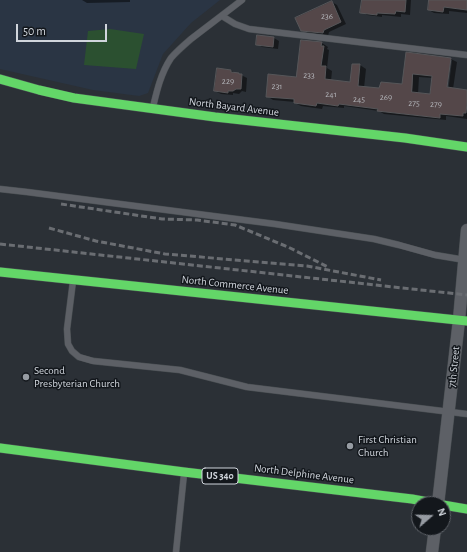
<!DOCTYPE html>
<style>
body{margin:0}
#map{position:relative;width:467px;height:552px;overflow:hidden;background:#2b3036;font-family:"Alegreya Sans",sans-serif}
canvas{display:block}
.north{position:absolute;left:411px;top:496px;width:40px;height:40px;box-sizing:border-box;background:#13171c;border:1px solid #5f6369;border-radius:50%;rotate:70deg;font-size:11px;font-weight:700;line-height:16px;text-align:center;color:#d0d5dc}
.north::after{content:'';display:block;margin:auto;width:14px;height:18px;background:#969ba2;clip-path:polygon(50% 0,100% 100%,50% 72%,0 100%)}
.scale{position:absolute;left:16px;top:24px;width:91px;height:18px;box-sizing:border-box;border:2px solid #d0d5dc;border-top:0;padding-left:5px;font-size:12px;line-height:14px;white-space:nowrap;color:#d0d5dc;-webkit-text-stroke:3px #13171c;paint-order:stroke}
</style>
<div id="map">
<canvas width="467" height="552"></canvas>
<div class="north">N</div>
<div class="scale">50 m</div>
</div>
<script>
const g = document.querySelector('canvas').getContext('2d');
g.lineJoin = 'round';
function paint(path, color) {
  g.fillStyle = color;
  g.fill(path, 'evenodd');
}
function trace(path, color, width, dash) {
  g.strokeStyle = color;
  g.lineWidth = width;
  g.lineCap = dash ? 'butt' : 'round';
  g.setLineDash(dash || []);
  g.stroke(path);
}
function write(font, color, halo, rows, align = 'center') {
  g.font = font + ' "Alegreya Sans",sans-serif';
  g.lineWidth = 3;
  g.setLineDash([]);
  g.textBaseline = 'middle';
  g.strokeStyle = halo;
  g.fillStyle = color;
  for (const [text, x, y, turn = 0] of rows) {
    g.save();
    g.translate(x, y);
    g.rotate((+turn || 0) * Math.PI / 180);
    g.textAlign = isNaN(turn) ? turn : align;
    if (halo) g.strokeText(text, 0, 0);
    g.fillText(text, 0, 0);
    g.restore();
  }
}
const built = new Path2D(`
 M0 0H220L191 23 163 54 148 93 139 96 93 90 0 69Z`);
const green = new Path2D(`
 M110 29 144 34 136 69 84 65 88 31Z`);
const shadow = new Path2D(`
 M82 0H130V2L87 3Z
 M363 0H411L410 15 401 14V17L382 15V17L367 15 362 12Z
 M430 0H467V13L449 11V14L434 13 429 10Z
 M332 2 337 5 346 24 329 32 328 36 307 33 302 30Z
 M274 38 279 41 278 49 262 47 257 44Z
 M302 41 322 43 328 47 327 49 329 50 327 68 332 71 331 81 351 83 360 65 366 69 364 88 380 89 403 85 407 53 451 59 457 62 453 89 467 91V119L446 116V120L384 114 379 111 344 106V108L323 106 322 109 301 106 295 103V102L273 100 267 96 297 78ZM450 60H452L448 92H446ZM419 77 433 78 430 95 418 94Z
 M231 70 235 73 239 74 247 78 246 92 242 91 239 94 233 93V95L221 94 215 91Z`);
const building = new Path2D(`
 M362 0H406L405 12 396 11 395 14 377 13V15L360 13Z
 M429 0H467V10L444 7 443 12 428 10Z
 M332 1 341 22 324 30 323 33 301 31 295 18Z
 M257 35 274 37 273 47 256 45Z
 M301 40 322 42 321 46H324L321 66H326L325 79 350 82 352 64H360L358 86 379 88 381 82 402 84 406 52 451 58 447 87 467 90V103L466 113H463V116L440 114V118L377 111 378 109 339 104 338 106 317 103 316 106 294 103V99L266 97 268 74 296 77ZM413 74 432 76 430 94 412 92Z
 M217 68 231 70V72L239 73V74H242L241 89H236L233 91H228V93L214 91Z`);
const lane = new Path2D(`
 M222 16 235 24 249 29 467 55
 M153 107C157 90 161 73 171 58 177 51 184 45 191 39 208 26 225 13 242 0
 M0 189 27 192 275 224 374 239 399 245 435 255 465 260
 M73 281 67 329 68 344 72 351 79 357 93 361 180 370 247 387 467 414
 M176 552 184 474`);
const street = new Path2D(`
 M438 504 459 320 467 230
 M432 552 435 528`);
const fast = new Path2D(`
 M0 79 39 90 74 98 215 117 405 138 467 147
 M0 272 467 321
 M0 448 184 472 412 499 439 504
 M443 505 467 509`);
const rail = new Path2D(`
 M61 204 162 219 197 220 235 225 288 247 328 267
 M49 228 96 241 165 254 307 266 381 280
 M0 244 467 295`);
const markers = [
 [26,377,4,"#969ba2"],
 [350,446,4,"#969ba2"]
];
const numberNames = [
 ["236",327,16],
 ["233",309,75],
 ["229",228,81],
 ["231",277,86],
 ["241",331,94],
 ["269",386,97],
 ["245",359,99],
 ["275",414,103],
 ["279",436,104]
];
const shields = [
 [220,476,36]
];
const shieldNames = [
 ["US 340",220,476]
];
const streetNames = [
 ["North Bayard Avenue",234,107,7],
 ["North Commerce Avenue",235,285,6],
 ["7th Street",454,367,-84],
 ["North Delphine Avenue",304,474,7]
];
const poiNames = [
 ["Second",34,371],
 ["Presbyterian Church",34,384],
 ["First Christian",358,440],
 ["Church",358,453]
];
paint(built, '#2a3544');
paint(green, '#2b5030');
paint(shadow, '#0007');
paint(building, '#544749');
trace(building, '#565659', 1);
trace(lane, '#494e52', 7);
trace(street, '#494e52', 13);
trace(fast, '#494e52', 10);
trace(lane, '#5d6066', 6);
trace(street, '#5d6066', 12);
trace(fast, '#63d668', 9);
trace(rail, '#6a6d72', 3, [6, 3]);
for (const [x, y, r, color] of markers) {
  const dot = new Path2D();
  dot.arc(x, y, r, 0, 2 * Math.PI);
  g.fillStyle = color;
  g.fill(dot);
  trace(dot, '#13171c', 1.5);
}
write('9px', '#b1b2b7', null, numberNames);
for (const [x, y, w] of shields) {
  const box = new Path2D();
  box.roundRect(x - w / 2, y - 8, w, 16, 3);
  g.fillStyle = '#13171c';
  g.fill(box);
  trace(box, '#d0d5dc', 1);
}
write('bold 10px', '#d0d5dc', null, shieldNames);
write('11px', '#d0d5dc', '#13171c', streetNames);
write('11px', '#d0d5dc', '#13171c', poiNames, 'left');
</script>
